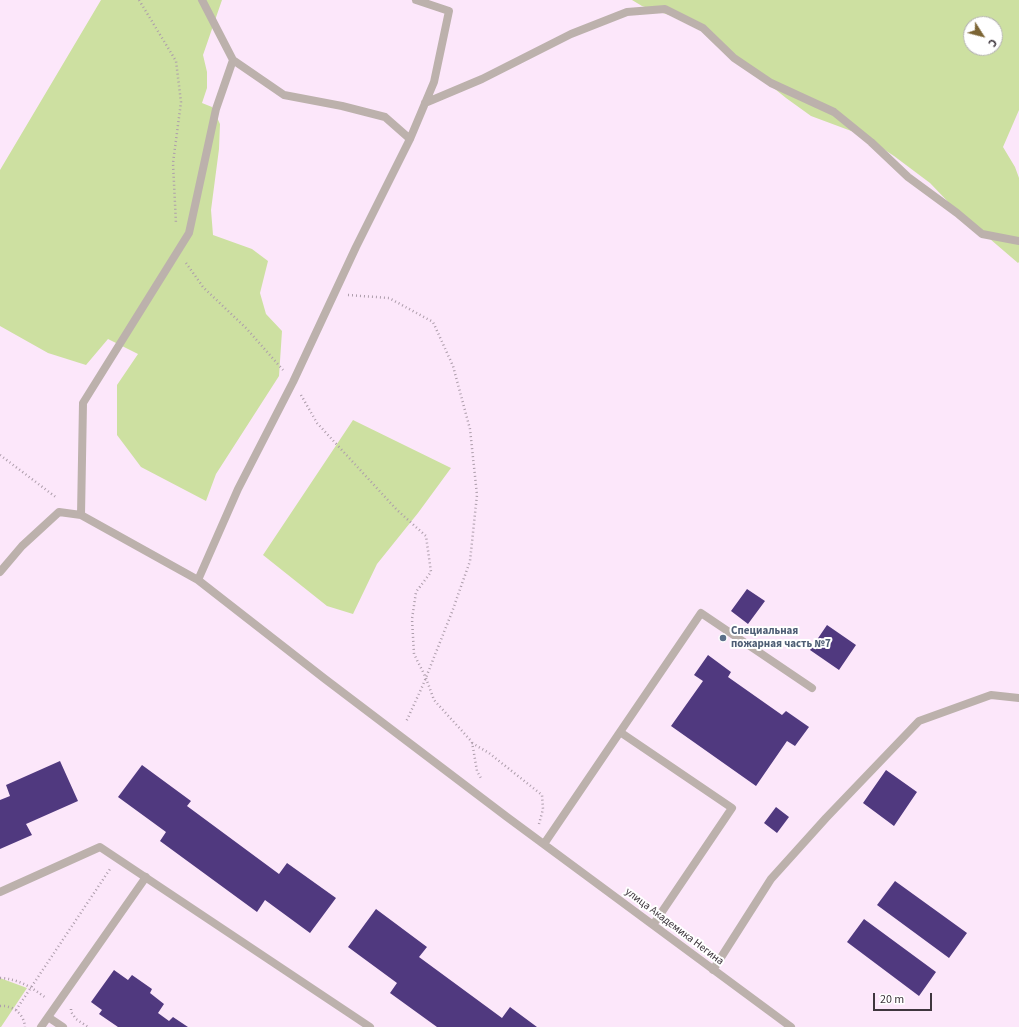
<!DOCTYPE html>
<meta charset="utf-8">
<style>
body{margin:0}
#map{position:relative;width:1019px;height:1027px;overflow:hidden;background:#fce7fa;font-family:"Source Sans 3",sans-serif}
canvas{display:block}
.north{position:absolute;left:963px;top:16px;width:40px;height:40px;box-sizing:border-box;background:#fff;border:1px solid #b2afb1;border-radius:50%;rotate:126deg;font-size:11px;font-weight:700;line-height:16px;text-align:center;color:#3e363d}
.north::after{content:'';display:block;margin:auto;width:14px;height:18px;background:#7c6535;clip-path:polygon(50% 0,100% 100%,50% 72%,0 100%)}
.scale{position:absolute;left:873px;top:993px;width:59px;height:18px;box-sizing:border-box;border:2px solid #3e363d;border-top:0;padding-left:5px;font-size:12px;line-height:14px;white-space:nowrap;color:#3e363d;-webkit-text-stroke:3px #fff;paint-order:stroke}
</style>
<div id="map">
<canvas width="1019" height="1027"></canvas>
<div class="north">С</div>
<div class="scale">20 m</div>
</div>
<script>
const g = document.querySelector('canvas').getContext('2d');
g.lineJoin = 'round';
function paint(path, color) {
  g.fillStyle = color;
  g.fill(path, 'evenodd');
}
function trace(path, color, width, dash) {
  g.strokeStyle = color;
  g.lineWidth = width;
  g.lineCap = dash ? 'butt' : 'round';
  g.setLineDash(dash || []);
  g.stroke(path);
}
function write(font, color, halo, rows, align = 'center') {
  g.font = font + ' "Source Sans 3",sans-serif';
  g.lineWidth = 4;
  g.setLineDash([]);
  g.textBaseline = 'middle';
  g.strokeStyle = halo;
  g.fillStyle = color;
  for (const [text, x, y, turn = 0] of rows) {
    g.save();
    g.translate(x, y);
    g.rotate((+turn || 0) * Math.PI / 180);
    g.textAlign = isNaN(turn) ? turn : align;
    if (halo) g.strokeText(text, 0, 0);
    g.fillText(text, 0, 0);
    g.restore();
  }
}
const green = new Path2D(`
 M101 0H222L203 55 207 72V88L202 103 212 107 220 124 219 149 211 210 213 235 252 249 268 261 260 293 266 314 282 331 279 376 216 474 206 501 141 467 117 435V385L138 354 108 339 86 365 48 353 0 326V170Z
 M632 0H1019V110L1003 147 1015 167 1019 178V262L1018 263 955 209 930 183 894 156 862 135 811 116 786 98 707 34 678 18 642 6ZM971 24H995V48H971Z
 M353 420 451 468 418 513 377 564 353 614 327 606 263 555Z
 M0 978 27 988 1 1027H0Z`);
const building = new Path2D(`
 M747 589 765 601 748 624 731 611Z
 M827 625 856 645 839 670 810 650Z
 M708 655 731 672 728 677 782 715 786 711 809 727 795 746 787 741 756 786 671 726 703 681 694 675Z
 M60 761 78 801 26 824 32 835 0 849V800L10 796 6 785Z
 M142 765 191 801 187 806 279 874 287 863 336 898 310 933 265 900 257 912 160 841 166 832 118 797Z
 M886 770 917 792 894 826 863 803Z
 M776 807 789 817 777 833 764 823Z
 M895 881 967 933 949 958 877 905Z
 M376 909 427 947 419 957 502 1018 510 1007 537 1027H437L390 993 397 983 348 947Z
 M864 919 936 972 919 996 847 942Z
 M114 970 128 980 132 975 152 989 150 993 164 1004 158 1013 169 1021 173 1017 188 1027H118L99 1014 102 1010 91 1002Z`);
const path = new Path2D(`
 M139 0 176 61 181 102 173 163 176 224
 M186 263 203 287 247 329 283 370
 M348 295 389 298 433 322 453 366 470 429 477 495 470 561 452 612 423 685 406 722
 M301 395 317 423 397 510 426 536 431 572 416 592 412 619 414 654 426 678 434 700 472 742 477 771 482 780
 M0 455 57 498
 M472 743 489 753 542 795 543 809 539 824
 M0 978C19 979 31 987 46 998
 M0 1006C13 1005 24 1014 25 1027
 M71 1009V1012L76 1019 88 1027
 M16 1010 110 869`);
const lane = new Path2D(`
 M202 0 233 60 284 95 342 106 385 117 410 139
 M425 103 482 79 571 34 627 12 665 9 703 28 734 58 771 83 834 112 871 142 908 177 957 213 982 234 1019 241
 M81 515 83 403 189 233 216 109 233 60
 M0 572 22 546 59 512 81 515 198 580 325 679 507 817 791 1027
 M198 580 238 489 293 382 356 247 410 139 434 82 449 11 416 0
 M620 732 701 613 812 688
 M544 844 620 732 732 808 653 925
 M0 892 100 847 370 1027
 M713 970 771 879 826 818 919 721 991 695 1019 698
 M48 1017 63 1027
 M41 1027 146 877`);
const markers = [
 [723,638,4,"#5c6f8a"]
];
const serviceNames = [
 ["Специальная",731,632],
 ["пожарная часть №7",731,645]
];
const streetNames = [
 ["улица Академика Негина",674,927,37]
];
paint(green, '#cde0a1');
paint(building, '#50397f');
trace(path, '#ad9dab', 2.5, [1, 3]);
trace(lane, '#bcb1ac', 8);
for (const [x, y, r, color] of markers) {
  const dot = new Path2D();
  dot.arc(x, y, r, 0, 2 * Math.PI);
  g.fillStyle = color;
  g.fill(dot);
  trace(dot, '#fff', 1.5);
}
write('bold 11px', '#4e5e75', '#fff', serviceNames, 'left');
write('11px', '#3e363d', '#fff', streetNames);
</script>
